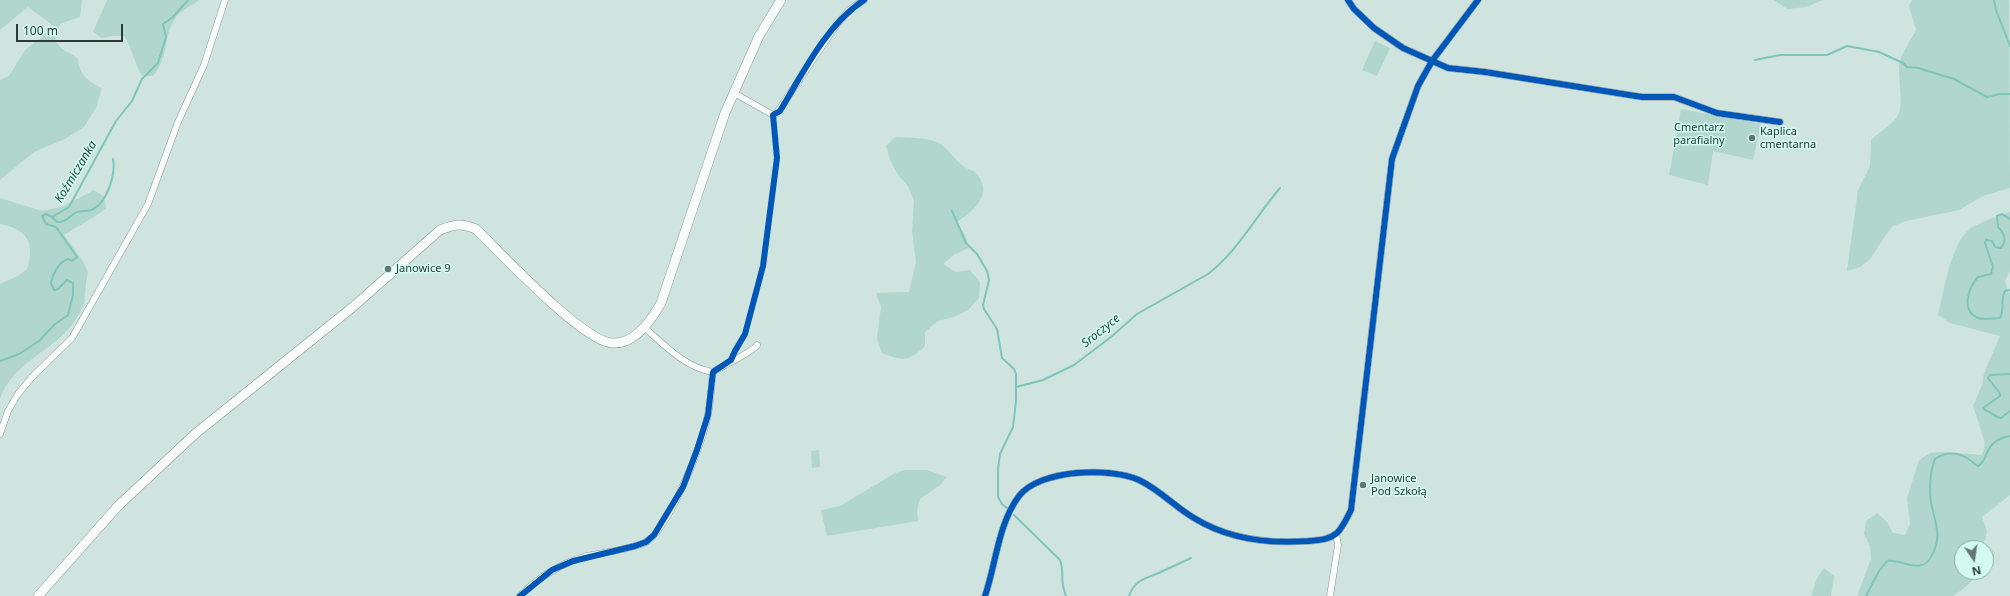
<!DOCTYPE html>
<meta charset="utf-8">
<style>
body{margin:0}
#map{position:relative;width:2010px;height:596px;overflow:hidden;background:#cfe4df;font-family:"Noto Sans",sans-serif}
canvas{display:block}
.north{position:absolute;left:1954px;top:540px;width:40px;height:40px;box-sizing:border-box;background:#d3faf1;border:1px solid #90ada7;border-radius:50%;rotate:167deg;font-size:11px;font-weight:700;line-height:16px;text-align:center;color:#2b3a37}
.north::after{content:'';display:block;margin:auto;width:14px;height:18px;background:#647672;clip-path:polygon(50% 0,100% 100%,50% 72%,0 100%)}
.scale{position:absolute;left:16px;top:24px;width:107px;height:18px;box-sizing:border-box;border:2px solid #2b3a37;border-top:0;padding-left:5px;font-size:12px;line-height:14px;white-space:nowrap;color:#2b3a37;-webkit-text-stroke:3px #d3faf1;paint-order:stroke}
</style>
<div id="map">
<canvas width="2010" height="596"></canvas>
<div class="north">N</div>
<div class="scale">100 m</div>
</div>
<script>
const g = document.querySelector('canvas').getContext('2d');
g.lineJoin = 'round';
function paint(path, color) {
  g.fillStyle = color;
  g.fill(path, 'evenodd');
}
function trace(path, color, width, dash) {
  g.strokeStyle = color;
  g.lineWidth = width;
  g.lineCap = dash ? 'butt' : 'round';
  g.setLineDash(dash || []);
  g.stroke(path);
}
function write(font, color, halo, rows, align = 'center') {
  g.font = font + ' "Noto Sans",sans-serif';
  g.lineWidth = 3;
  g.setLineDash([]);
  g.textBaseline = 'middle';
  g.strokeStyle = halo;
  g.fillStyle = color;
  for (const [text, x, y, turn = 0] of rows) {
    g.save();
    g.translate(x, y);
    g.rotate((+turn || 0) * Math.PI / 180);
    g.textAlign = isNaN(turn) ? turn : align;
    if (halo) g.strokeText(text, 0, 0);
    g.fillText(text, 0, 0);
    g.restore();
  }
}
const green = new Path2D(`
 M0 0H82L80 17 60 24 55 40C62 52 68 50 78 59 79 75 88 81 102 88L96 108 84 127 65 139 34 152 0 180V80L9 76 25 50 55 27 28 7 0 30Z
 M107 0H199C192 6 181 10 176 17 162 37 170 56 153 76H142C134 63 133 49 124 36H113L102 38 93 32Z
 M1774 0H1823L1806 7 1787 9Z
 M1912 0H2009L2010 188 1983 196 1959 210 1906 221 1893 226 1885 236 1871 258 1860 267 1847 271 1858 190 1870 166 1871 140C1880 131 1892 126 1898 115 1904 105 1898 78 1899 66 1901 53 1910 42 1916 30L1909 6Z
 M1375 41 1390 48 1377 76 1362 70Z
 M1681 109 1761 124 1753 160 1713 151 1708 185 1669 175Z
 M895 137C910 138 928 137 941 144 949 150 955 160 963 166 967 169 973 170 976 173 995 194 973 211 957 222L965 235 969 248 955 254 943 264 956 272 970 270 980 282 979 298 968 310 954 317 938 321 925 332V346C909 362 902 361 882 353L877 338 881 307 876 293 909 292 916 262 912 231 914 201 908 186 898 175 890 160 886 146Z
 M94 190 104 197 106 208 97 215 64 235 84 263 88 273C85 283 86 292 84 303 82 310 76 319 72 325 50 353 12 363 0 399V284L18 276 27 269C35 242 28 230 0 224V198L42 211 64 206Z
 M2010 212V271L2005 281 2008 292 2010 293V495L1982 517 1987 531 1983 548H1962V572H1976C1972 584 1963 589 1953 596H1857L1871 559 1870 546 1864 534 1866 521 1877 513 1887 522 1893 533 1905 535 1910 524 1907 498 1919 460 1930 453 1942 452 1982 455 1985 443 1973 406 1982 385 1984 373 2000 336 1950 323 1938 315C1944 291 1950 245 1970 229 1978 223 2000 215 2010 212Z
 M819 450 820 467 812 468 811 451Z
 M905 470H927L947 477 939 486 920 499 917 510 918 521 827 536 821 510 840 506 895 473Z
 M1824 568 1834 576 1831 596H1811L1817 578Z`);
const stream = new Path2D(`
 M1994 0 1996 10 2010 46
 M1755 60 1780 55H1827L1847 46 1879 52 1903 63 1907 67 1918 68 1954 79 1987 97 1999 94H2010
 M952 211 966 243 977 254 987 271 989 280 983 305 984 309 997 329 1002 358 1014 369 1016 374V401L1013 427 1000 454 998 469V497L1002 504 1007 508
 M52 217 57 222C65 223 69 217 75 213 80 210 86 212 91 210 107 204 116 174 113 159
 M2010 219 2002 214 1997 216 1998 227C2004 233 2008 240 2001 248L1995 247 1992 241 1986 240 1985 243 1993 267 1991 274 1978 277C1969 287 1960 311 1978 318 1984 320 1993 318 2000 318 2005 309 2000 300 2005 291L2010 290
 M0 361 19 354 39 341 54 325 68 315 73 295V283L67 280 58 289 54 290 51 283C53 273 59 262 68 259L72 261 77 257 56 227 46 224 42 216 46 214 52 217 69 207 116 121 132 101 142 79 158 63 166 37 163 24 173 17 188 0
 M2010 374 1990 375 1988 378 1999 392 2000 396 1983 408 1985 410C1991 412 1995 417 2001 418L2010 411
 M1016 387 1043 380 1074 365 1111 337 1137 314 1208 274C1237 252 1256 216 1280 188
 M1014 515 1060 560C1065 574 1059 579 1066 596
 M1129 596C1135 578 1149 578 1163 571 1172 567 1182 562 1191 558
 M1866 596 1879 571 1887 561C1900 559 1911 569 1922 565 1928 563 1930 560 1932 555 1945 531 1930 515 1930 492 1930 482 1931 468 1935 459 1946 451 1959 452 1970 460 1973 462 1974 464 1978 466 1990 460 1982 441 2010 436`);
const street = new Path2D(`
 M1348 0 1354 9 1374 28 1403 48 1448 68 1485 72 1642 97H1674L1717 113 1780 122
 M734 93 773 115 776 114 835 27 849 10 864 0
 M645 328C664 345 686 368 713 372 722 366 753 352 757 345
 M0 434 8 411 18 394 32 377 72 338 148 204 178 122 204 65 225 0
 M520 596C539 577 561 563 587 556 606 552 626 550 644 543 668 532 704 441 708 414 711 401 711 386 713 372
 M985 596C996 564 998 524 1019 496 1040 469 1110 467 1139 480 1160 490 1175 507 1194 518 1228 539 1269 544 1308 541 1318 540 1329 540 1337 533 1343 527 1347 518 1351 510L1392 159 1418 86 1432 61 1478 0
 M1330 596 1338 545 1336 534`);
const secondary = new Path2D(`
 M38 596 118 506 195 434 354 306 440 230C455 224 461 223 476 229 501 253 582 341 612 343 635 345 652 319 661 303L725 113 759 36 781 0`);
const cycleway = new Path2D(`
 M1348 0 1354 9 1374 28 1403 48 1448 68 1485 72 1642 97H1674L1717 113 1780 122
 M520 596 552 570 573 561 635 546 646 542 654 535 683 487 697 450 708 415 713 372 731 360 735 351 745 334 763 266 777 158 773 115 780 111C803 73 826 25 864 0
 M985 596C996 564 998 524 1019 496 1040 469 1110 467 1139 480 1160 490 1175 507 1194 518 1228 539 1269 544 1308 541 1318 540 1329 540 1337 533 1343 527 1347 518 1351 510L1392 159 1418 86 1432 61 1478 0`);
const markers = [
 [1752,138,4,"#647672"],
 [388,269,4,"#647672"],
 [1363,485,4,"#647672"]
];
const parkNames = [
 ["Cmentarz",1699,128],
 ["parafialny",1699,141]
];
const poiNames = [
 ["Kaplica",1760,132],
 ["cmentarna",1760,145],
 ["Janowice 9",396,269],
 ["Janowice",1371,479],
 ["Pod Szkołą",1371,492]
];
const waterNames = [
 ["Koźmiczanka",76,172,-59],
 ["Sroczyce",1101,331,-39]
];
paint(green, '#b1d6ce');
trace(stream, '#7ec6b8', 2);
trace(street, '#889894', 7);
trace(secondary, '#889894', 10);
trace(street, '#f8fbfa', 6);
trace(secondary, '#f8fbfa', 9);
trace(cycleway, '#0057b8', 6);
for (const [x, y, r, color] of markers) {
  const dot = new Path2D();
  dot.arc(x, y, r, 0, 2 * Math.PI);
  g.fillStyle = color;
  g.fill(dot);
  trace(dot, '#d3faf1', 1.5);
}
write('11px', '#1d473f', '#d3faf1', parkNames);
write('11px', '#2b3a37', '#d3faf1', poiNames, 'left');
write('italic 12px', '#214b43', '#d3faf1', waterNames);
</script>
